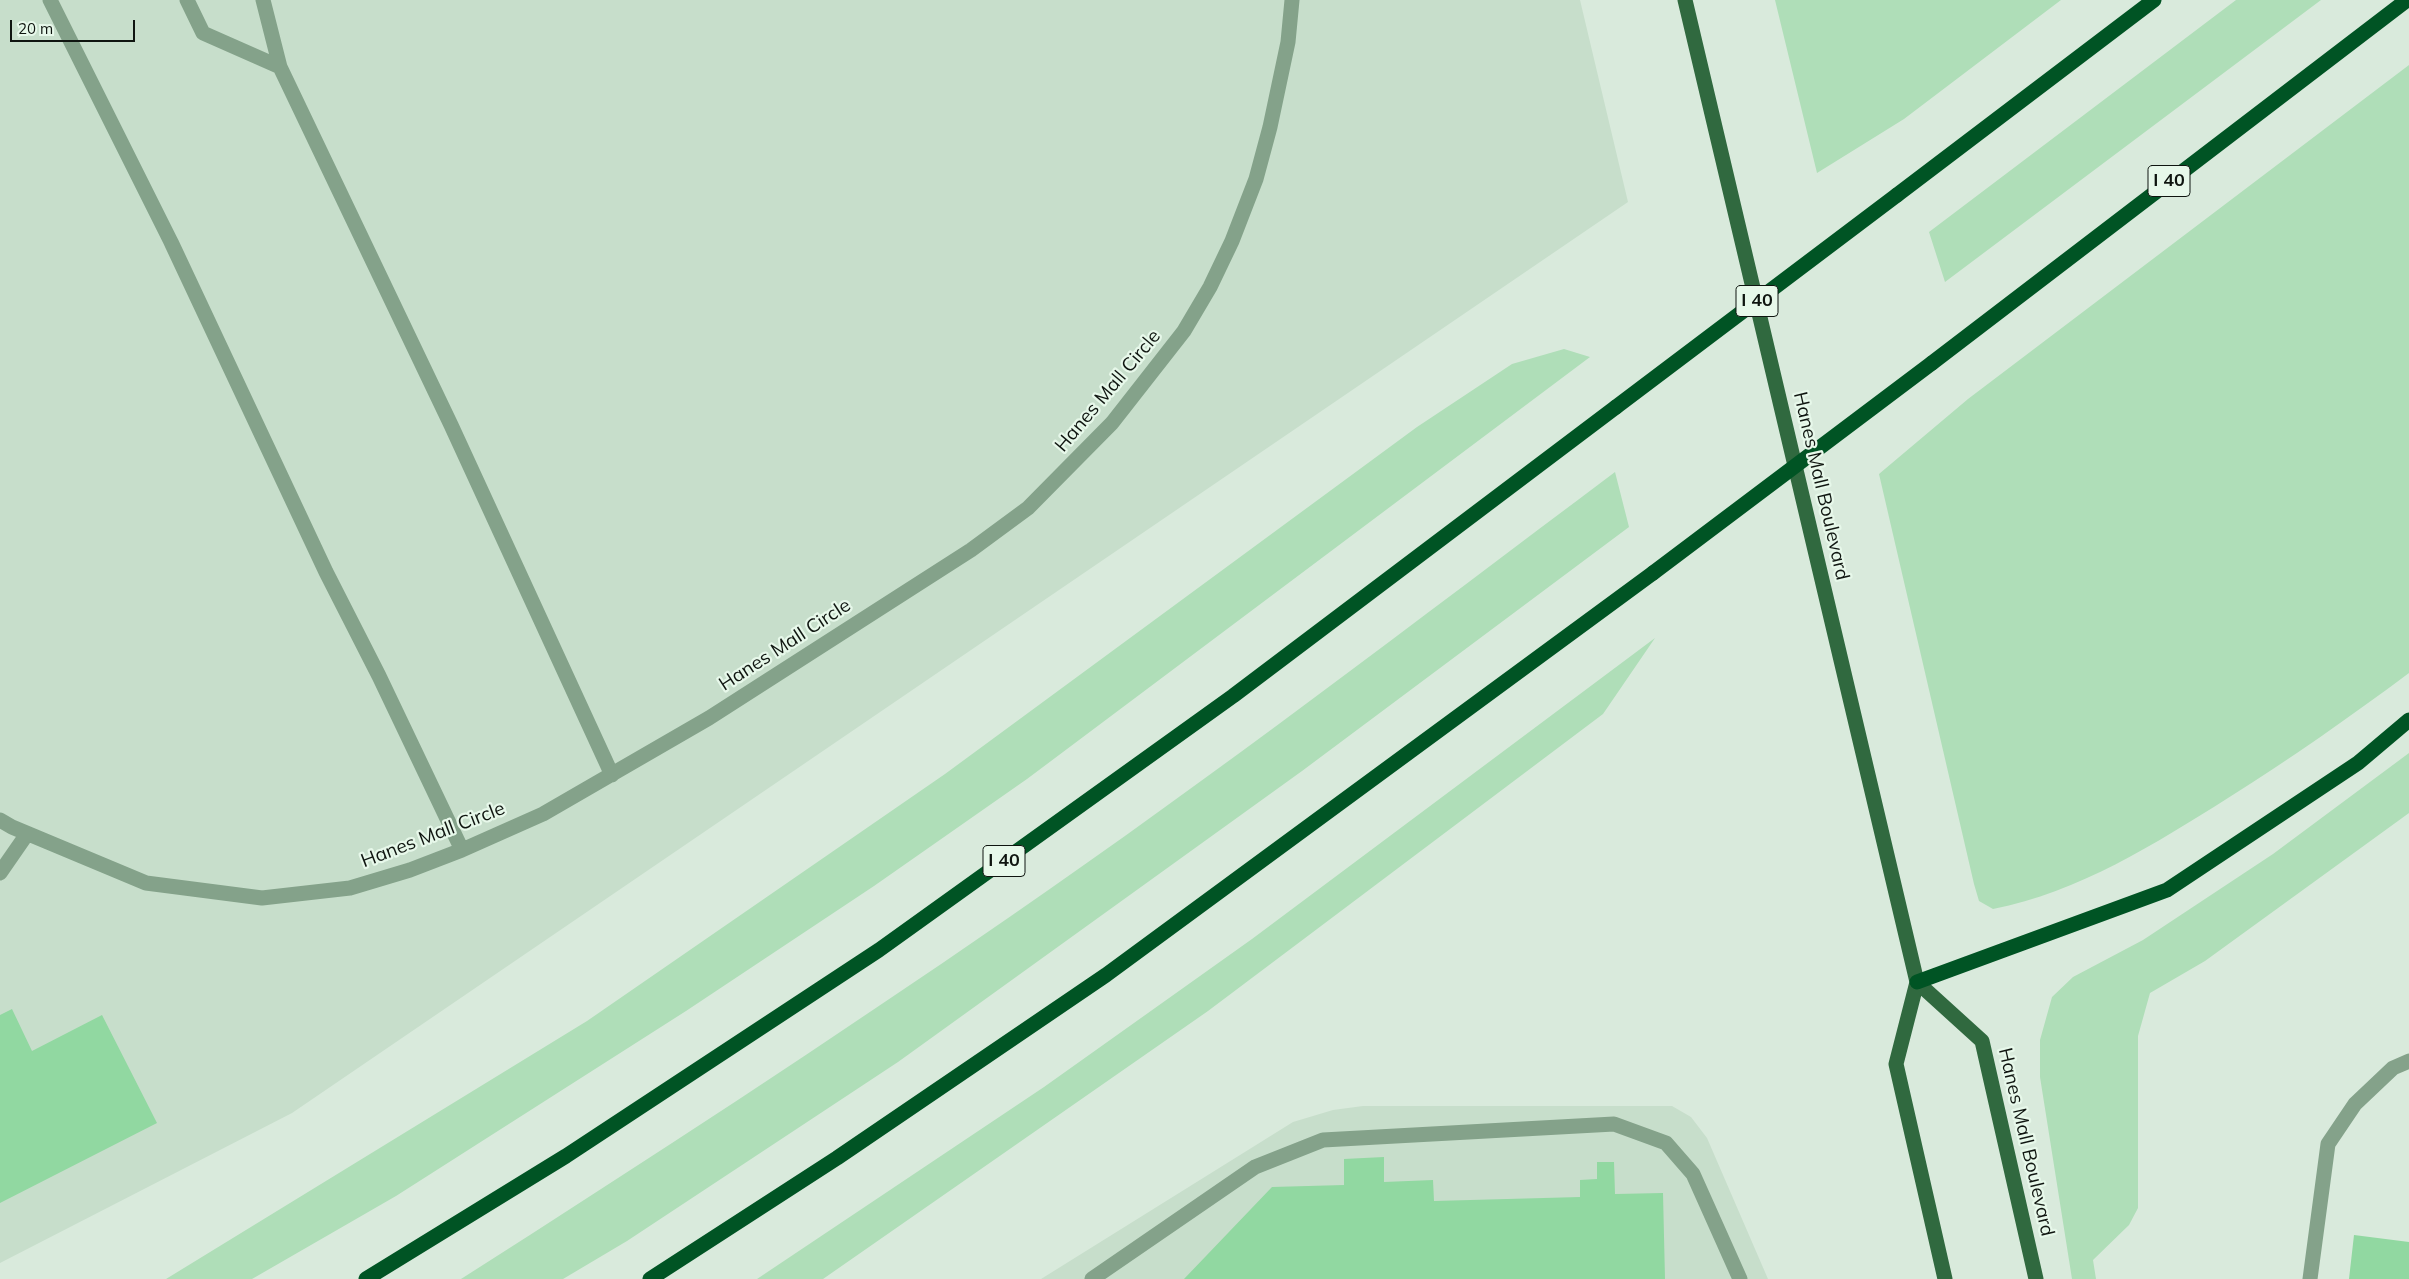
<!DOCTYPE html>
<style>
body{margin:0}
#map{position:relative;width:2409px;height:1279px;overflow:hidden;background:#d9eadc;font-family:Mulish,sans-serif}
canvas{display:block}
.scale{position:absolute;left:10px;top:20px;width:125px;height:22px;box-sizing:border-box;border:2px solid #0f1510;border-top:0;padding-left:6px;font-size:15px;line-height:18px;white-space:nowrap;color:#0f1510;-webkit-text-stroke:4px #e7f8ea;paint-order:stroke}
</style>
<div id="map">
<canvas width="2409" height="1279"></canvas>
<div class="scale">20 m</div>
</div>
<script>
const g = document.querySelector('canvas').getContext('2d');
g.lineJoin = 'round';
function paint(path, color) {
  g.fillStyle = color;
  g.fill(path, 'evenodd');
}
function trace(path, color, width, dash) {
  g.strokeStyle = color;
  g.lineWidth = width;
  g.lineCap = dash ? 'butt' : 'round';
  g.setLineDash(dash || []);
  g.stroke(path);
}
function write(font, color, halo, rows, align = 'center') {
  g.font = font + ' Mulish,sans-serif';
  g.lineWidth = 4.5;
  g.setLineDash([]);
  g.textBaseline = 'middle';
  g.strokeStyle = halo;
  g.fillStyle = color;
  for (const [text, x, y, turn = 0] of rows) {
    g.save();
    g.translate(x, y);
    g.rotate((+turn || 0) * Math.PI / 180);
    g.textAlign = isNaN(turn) ? turn : align;
    if (halo) g.strokeText(text, 0, 0);
    g.fillText(text, 0, 0);
    g.restore();
  }
}
const built = new Path2D(`
 M0 0H1580L1628 202 292 1113 0 1263Z
 M1363 1106H1672L1691 1117 1707 1138 1768 1279H1041L1293 1122 1333 1110Z`);
const green = new Path2D(`
 M1775 0H2061L1904 119 1817 173Z
 M2236 0H2321L1945 282 1929 232Z
 M2409 65V673C2350 717 2290 759 2228 798 2155 844 2079 892 1993 909L1979 901 1974 884 1879 474 1968 399Z
 M1564 349 1590 357 1027 779 874 886 686 1011 396 1196 252 1279H166L587 1021 945 774 1417 427 1512 364Z
 M1615 472 1629 527 1302 771 898 1062 627 1241 563 1279H461C646 1161 830 1041 1011 916 1217 774 1415 622 1615 472Z
 M1655 638 1603 714 1208 1011 823 1279H757L1044 1087 1252 939Z
 M2409 753V813L2205 961 2150 993 2138 1036V1208L2129 1225 2093 1260 2096 1279H2072L2040 1077V1040L2052 997 2073 977 2143 940 2273 854Z`);
const building = new Path2D(`
 M12 1009 32 1051 102 1015 157 1123 0 1203V1015Z
 M1384 1157V1182L1433 1180 1434 1201 1580 1197V1180L1597 1179V1162H1614L1615 1194 1663 1193 1665 1279H1184L1272 1187 1344 1185V1159Z
 M2354 1235 2409 1242V1279H2349Z`);
const minor = new Path2D(`
 M50 0 171 242 326 572 379 676 462 850
 M187 0 203 33 280 67
 M263 0 280 67 451 425 612 775
 M0 820 12 827 146 883 262 898 350 888 410 870 462 850 543 814 709 718 971 550 1028 508 1112 423 1184 331 1210 287 1232 241 1256 179 1270 127 1288 42 1292 0
 M0 873 27 834
 M1092 1279 1255 1167 1323 1140 1614 1124 1666 1143 1693 1174 1740 1279
 M2310 1279 2328 1144 2355 1104 2393 1068 2409 1061`);
const major = new Path2D(`
 M1685 0 1917 982 1896 1064 1945 1279
 M1917 982 1982 1041 2036 1279`);
const highway = new Path2D(`
 M1897 195 2154 0
 M1932 363 2407 0
 M1917 982 2167 890 2358 763 2409 720
 M366 1279 566 1156 879 950 1233 696 1616 407
 M650 1279 837 1158 1106 975 1653 573`);
const highwayBridge = new Path2D(`
 M1616 407 1897 195
 M1653 573 1932 363`);
const shields = [
 [2169,181,42],
 [1757,301,42],
 [1004,861,42]
];
const shieldNames = [
 ["I 40",2169,181],
 ["I 40",1757,301],
 ["I 40",1004,861]
];
const streetNames = [
 ["Hanes Mall Circle",1108,391,-50],
 ["Hanes Mall Boulevard",1821,486,77],
 ["Hanes Mall Circle",785,645,-33],
 ["Hanes Mall Circle",433,835,-21],
 ["Hanes Mall Boulevard",2026,1142,77]
];
paint(built, '#c7decb');
paint(green, '#afdeb8');
paint(building, '#91d8a1');
trace(minor, '#84a28a', 15);
trace(major, '#30693f', 15);
trace(highway, '#005424', 15);
trace(highwayBridge, '#005424', 15);
for (const [x, y, w] of shields) {
  const box = new Path2D();
  box.roundRect(x - w / 2, y - 15.5, w, 31, 4);
  g.fillStyle = '#e7f8ea';
  g.fill(box);
  trace(box, '#0f1510', 1);
}
write('bold 18px', '#0f1510', null, shieldNames);
write('19px', '#0f1510', '#e7f8ea', streetNames);
</script>
